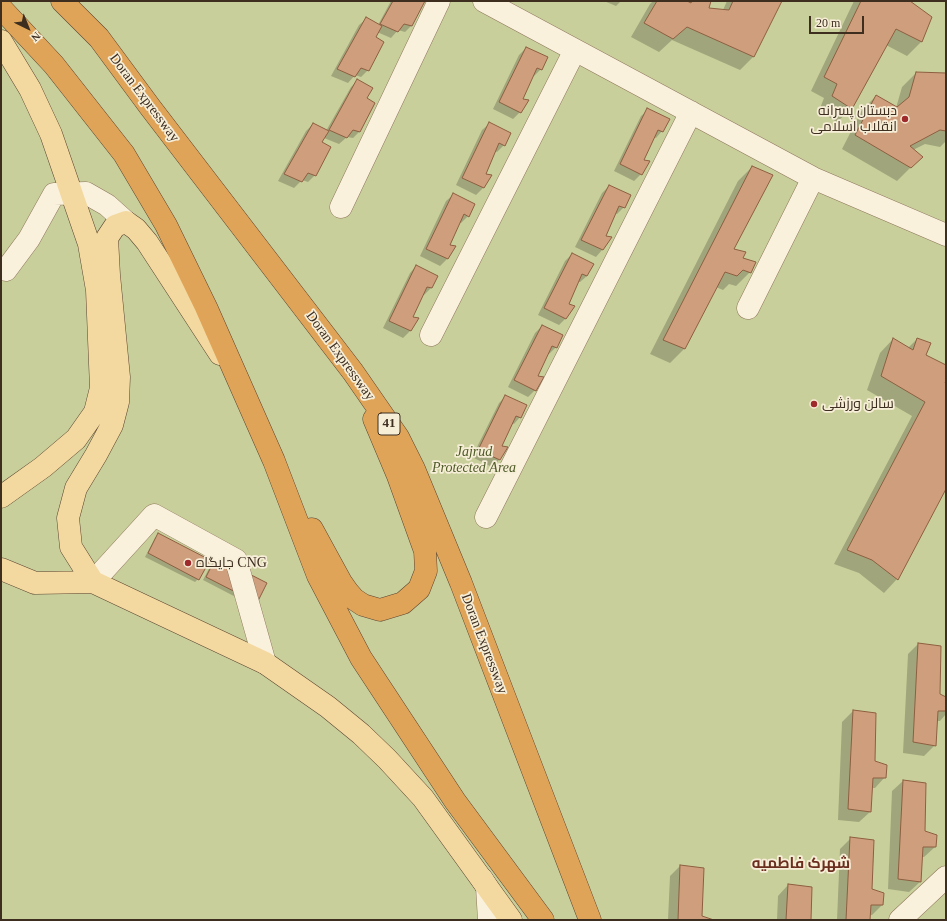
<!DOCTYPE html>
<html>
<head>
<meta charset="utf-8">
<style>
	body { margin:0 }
	#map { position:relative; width:947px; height:921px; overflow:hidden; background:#f0e4c8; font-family:"Times New Roman",serif }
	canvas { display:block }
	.frame { position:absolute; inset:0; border:2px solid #3d2e20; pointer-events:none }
	.north { position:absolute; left:8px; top:8px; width:40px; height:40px; -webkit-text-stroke:3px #f7eed8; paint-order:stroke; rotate:137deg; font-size:11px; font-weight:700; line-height:16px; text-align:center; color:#3d2e20 }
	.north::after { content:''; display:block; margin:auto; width:14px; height:18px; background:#3d2e20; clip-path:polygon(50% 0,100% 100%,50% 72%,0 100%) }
	.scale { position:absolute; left:809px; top:16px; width:55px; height:18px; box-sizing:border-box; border:2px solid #3d2e20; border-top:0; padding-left:5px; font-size:12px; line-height:14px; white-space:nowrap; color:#3d2e20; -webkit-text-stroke:3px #f7eed8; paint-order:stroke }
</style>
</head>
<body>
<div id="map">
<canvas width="947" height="921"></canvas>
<div class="frame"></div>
<div class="north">N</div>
<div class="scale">20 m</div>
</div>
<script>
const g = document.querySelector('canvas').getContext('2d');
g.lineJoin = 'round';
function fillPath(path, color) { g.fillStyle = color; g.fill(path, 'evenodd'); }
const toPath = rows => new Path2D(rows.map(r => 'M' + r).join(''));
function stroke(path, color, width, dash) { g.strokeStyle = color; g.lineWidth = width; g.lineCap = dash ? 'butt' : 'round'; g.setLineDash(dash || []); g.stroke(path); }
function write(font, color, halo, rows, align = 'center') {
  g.font = font + ' "Times New Roman",Cairo,serif'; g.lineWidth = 3.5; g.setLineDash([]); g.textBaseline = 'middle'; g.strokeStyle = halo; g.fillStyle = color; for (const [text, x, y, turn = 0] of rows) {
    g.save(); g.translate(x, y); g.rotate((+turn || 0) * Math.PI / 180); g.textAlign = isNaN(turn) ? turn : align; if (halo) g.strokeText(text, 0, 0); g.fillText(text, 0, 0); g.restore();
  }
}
const green = toPath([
	[1,1,946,1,946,920,1,920]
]);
const shadow = toPath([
	[391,1,424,1,412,25,405,32,398,30,391,38,377,32,374,37,368,70,361,77,355,75,348,83,331,76,359,25,366,19,378,25],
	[604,1,621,1,616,6],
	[653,1,685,1,687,2,689,1,710,1,708,8,723,10,727,1,781,1,754,56,740,70,672,40,659,52,631,37,650,4],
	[854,1,908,1,930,17,921,42,907,56,886,45,851,109,837,122,819,111,824,98,811,91],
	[526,48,541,69,534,76,532,75,522,99,520,112,513,119,493,109,519,55],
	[916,73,946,74,946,141,940,147,925,144,913,150,921,157,897,181,842,149,862,110,876,96,896,108,902,87],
	[358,80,365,99,360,131,353,138,347,137,339,144,324,138,321,143,315,175,308,182,302,180,294,188,278,181,306,131,313,124,326,131,351,87],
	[648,110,662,131,656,138,653,137,643,161,641,174,634,181,614,171,641,116],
	[489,124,504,145,497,152,495,151,485,175,490,176,483,188,476,195,456,185,482,130],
	[752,167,733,249,742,258,750,272,736,286,729,284,723,290,716,287,684,349,670,363,650,354,738,181],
	[609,186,624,207,617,214,615,213,604,237,610,238,602,250,596,257,575,247,602,193],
	[453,195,468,216,461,223,459,222,449,246,455,247,447,259,440,266,420,256,446,201],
	[572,254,587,276,580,282,578,282,567,305,566,318,559,325,538,315,565,261],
	[416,266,431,288,424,295,422,294,412,318,418,319,410,331,403,338,383,328,410,273],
	[542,326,556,347,549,354,547,353,537,377,535,390,528,397,508,387,535,333],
	[893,339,908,348,917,339,925,355,946,366,946,378,943,384,946,384,946,487,897,579,884,593,859,573,834,564,912,416,867,390,880,353],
	[506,396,520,417,514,424,511,423,501,447,507,448,499,460,492,467,472,457,499,403],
	[158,535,198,579,195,582,145,557,155,538],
	[216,558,253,606,203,580,213,561],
	[918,644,939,695,946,698,946,714,940,721,937,721,935,745,924,756,903,753,908,654],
	[853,711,875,714,874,762,885,777,875,788,871,788,870,812,859,822,838,820,842,722],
	[903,781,925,783,924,832,935,847,924,857,922,857,920,882,909,892,888,889,892,791],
	[851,838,871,889,882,905,872,915,869,915,869,920,837,920,840,849],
	[680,866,701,917,711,920,668,920,670,876],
	[788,885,810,920,777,920,778,896]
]);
const building = toPath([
	[393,1,425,1,412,26,404,24,398,32,380,24,393,1],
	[657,1,687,1,691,3,692,1,711,1,709,8,729,10,733,1,782,1,754,57,687,27,673,39,644,23,657,1],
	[861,1,910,1,932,17,922,42,896,29,852,109,832,96,837,84,824,77,861,1],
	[366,17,382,26,376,37,384,42,369,71,361,68,355,77,337,69,366,17],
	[526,47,548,57,542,70,537,68,523,99,529,100,521,113,499,102,526,47],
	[916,72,946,73,946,131,940,130,910,146,923,157,911,168,855,135,876,95,897,107,909,97,916,72],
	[357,79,373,88,367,98,375,103,360,132,353,130,347,138,329,130,357,79],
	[647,108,670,119,663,132,658,130,644,160,650,161,642,175,620,164,647,108],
	[489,122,511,133,505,146,499,143,486,174,492,175,484,188,462,178,489,122],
	[313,123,329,131,322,142,331,147,316,176,308,173,302,182,284,174,313,123],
	[752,166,773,175,734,249,746,252,743,258,756,262,751,273,743,270,737,276,725,272,685,349,663,340,752,166],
	[609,185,631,195,625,208,619,206,606,236,612,237,603,250,581,240,609,185],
	[453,193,475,204,469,217,464,214,450,245,456,246,448,259,426,249,453,193],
	[572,253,594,264,587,276,582,274,569,304,575,306,566,319,544,308,572,253],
	[416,265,438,276,432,288,427,287,413,317,419,318,411,331,389,321,416,265],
	[542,325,563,335,557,348,552,346,538,376,544,377,536,391,514,380,542,325],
	[893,338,913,350,917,338,931,343,926,355,946,365,946,381,945,383,946,383,946,489,898,580,872,560,847,550,925,402,881,376,893,338],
	[505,395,527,405,521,418,516,416,502,446,508,447,500,460,478,450,505,395],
	[158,533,210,560,199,580,148,553,158,533],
	[216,557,267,583,257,603,206,577,216,557],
	[918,643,941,646,940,694,946,697,946,711,938,711,936,746,913,742,918,643],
	[853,710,876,713,875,761,887,765,886,778,873,778,871,812,848,809,853,710],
	[903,780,926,783,925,831,937,835,936,847,923,847,921,882,898,879,903,780],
	[850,837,874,840,872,889,884,893,883,905,871,905,870,920,846,920,850,837],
	[680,865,704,868,702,916,714,920,678,920,680,865],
	[788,884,812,887,811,920,786,920,788,884]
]);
const minor = toPath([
	[484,1,813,178,946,235],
	[341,207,439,1],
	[6,270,29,239,54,194,86,193,107,205,126,222],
	[748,308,813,178],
	[431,335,575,50],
	[486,517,691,112],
	[93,582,154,515,236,560,265,663],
	[482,879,487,887,489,920],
	[900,920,946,877]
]);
const major = toPath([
	[1,41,30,89,51,134,89,244,97,290,101,388,95,412,76,439,43,467,1,497],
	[1,569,35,583,93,582,265,663,328,707,361,734,387,759,423,798,511,920],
	[93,582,71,547,68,518,76,488,96,455,112,425,118,402,119,377,109,275,107,238,115,226,126,222,136,229,147,242,220,354]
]);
const highway = toPath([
	[62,1,99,38,150,107,353,372,398,437,414,469,461,583,590,920],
	[1,8,54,65,124,154,166,225,206,307,274,461,318,576,361,658,455,801,543,920],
	[312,529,341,582,348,592,354,599,363,605,380,610,403,603,419,589,426,571,425,551,398,476,374,419]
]);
const markers = [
	[905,119,4,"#9e2a2b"],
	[814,404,4,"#9e2a2b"],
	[188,563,4,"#9e2a2b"]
];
const shields = [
	[389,424,22]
];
const shieldNames = [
	["41",389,424]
];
const streetNames = [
	["Doran Expressway",144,98,53],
	["Doran Expressway",340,356,54],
	["Doran Expressway",484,644,69]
];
const poiNames = [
	["دبستان پسرانه",897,111,"right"],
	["انقلاب اسلامی",897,127,"right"],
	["سالن ورزشی",822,404],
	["جایگاه CNG",196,563]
];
const parkNames = [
	["Jajrud",474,452],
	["Protected Area",474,468]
];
const neighbourhoodNames = [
	["شهرک فاطمیه",801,864]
];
fillPath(green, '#c9cf9b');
fillPath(shadow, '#0003');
fillPath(building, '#cf9f7d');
stroke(building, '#8d5f41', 1);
stroke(minor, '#8d765c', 23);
stroke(major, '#5b4430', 23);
stroke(highway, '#5b4430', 23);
stroke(minor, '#faf1dc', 22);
stroke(major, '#f3d9a0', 22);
stroke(highway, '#e0a458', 22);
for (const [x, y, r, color] of markers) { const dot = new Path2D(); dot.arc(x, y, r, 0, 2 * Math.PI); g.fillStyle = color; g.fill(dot); stroke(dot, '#f7eed8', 1.5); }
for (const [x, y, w] of shields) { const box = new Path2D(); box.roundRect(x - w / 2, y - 11, w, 22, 3); g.fillStyle = '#f7eed8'; g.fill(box); stroke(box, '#3d2e20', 1); }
write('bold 13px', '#3d2e20', null, shieldNames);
write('14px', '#3d2e20', '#f7eed8', streetNames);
write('14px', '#3d2e20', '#f7eed8', poiNames, 'left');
write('italic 14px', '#4d5a26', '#f7eed8', parkNames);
write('bold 15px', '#6b2e1e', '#f7eed8', neighbourhoodNames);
</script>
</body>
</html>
